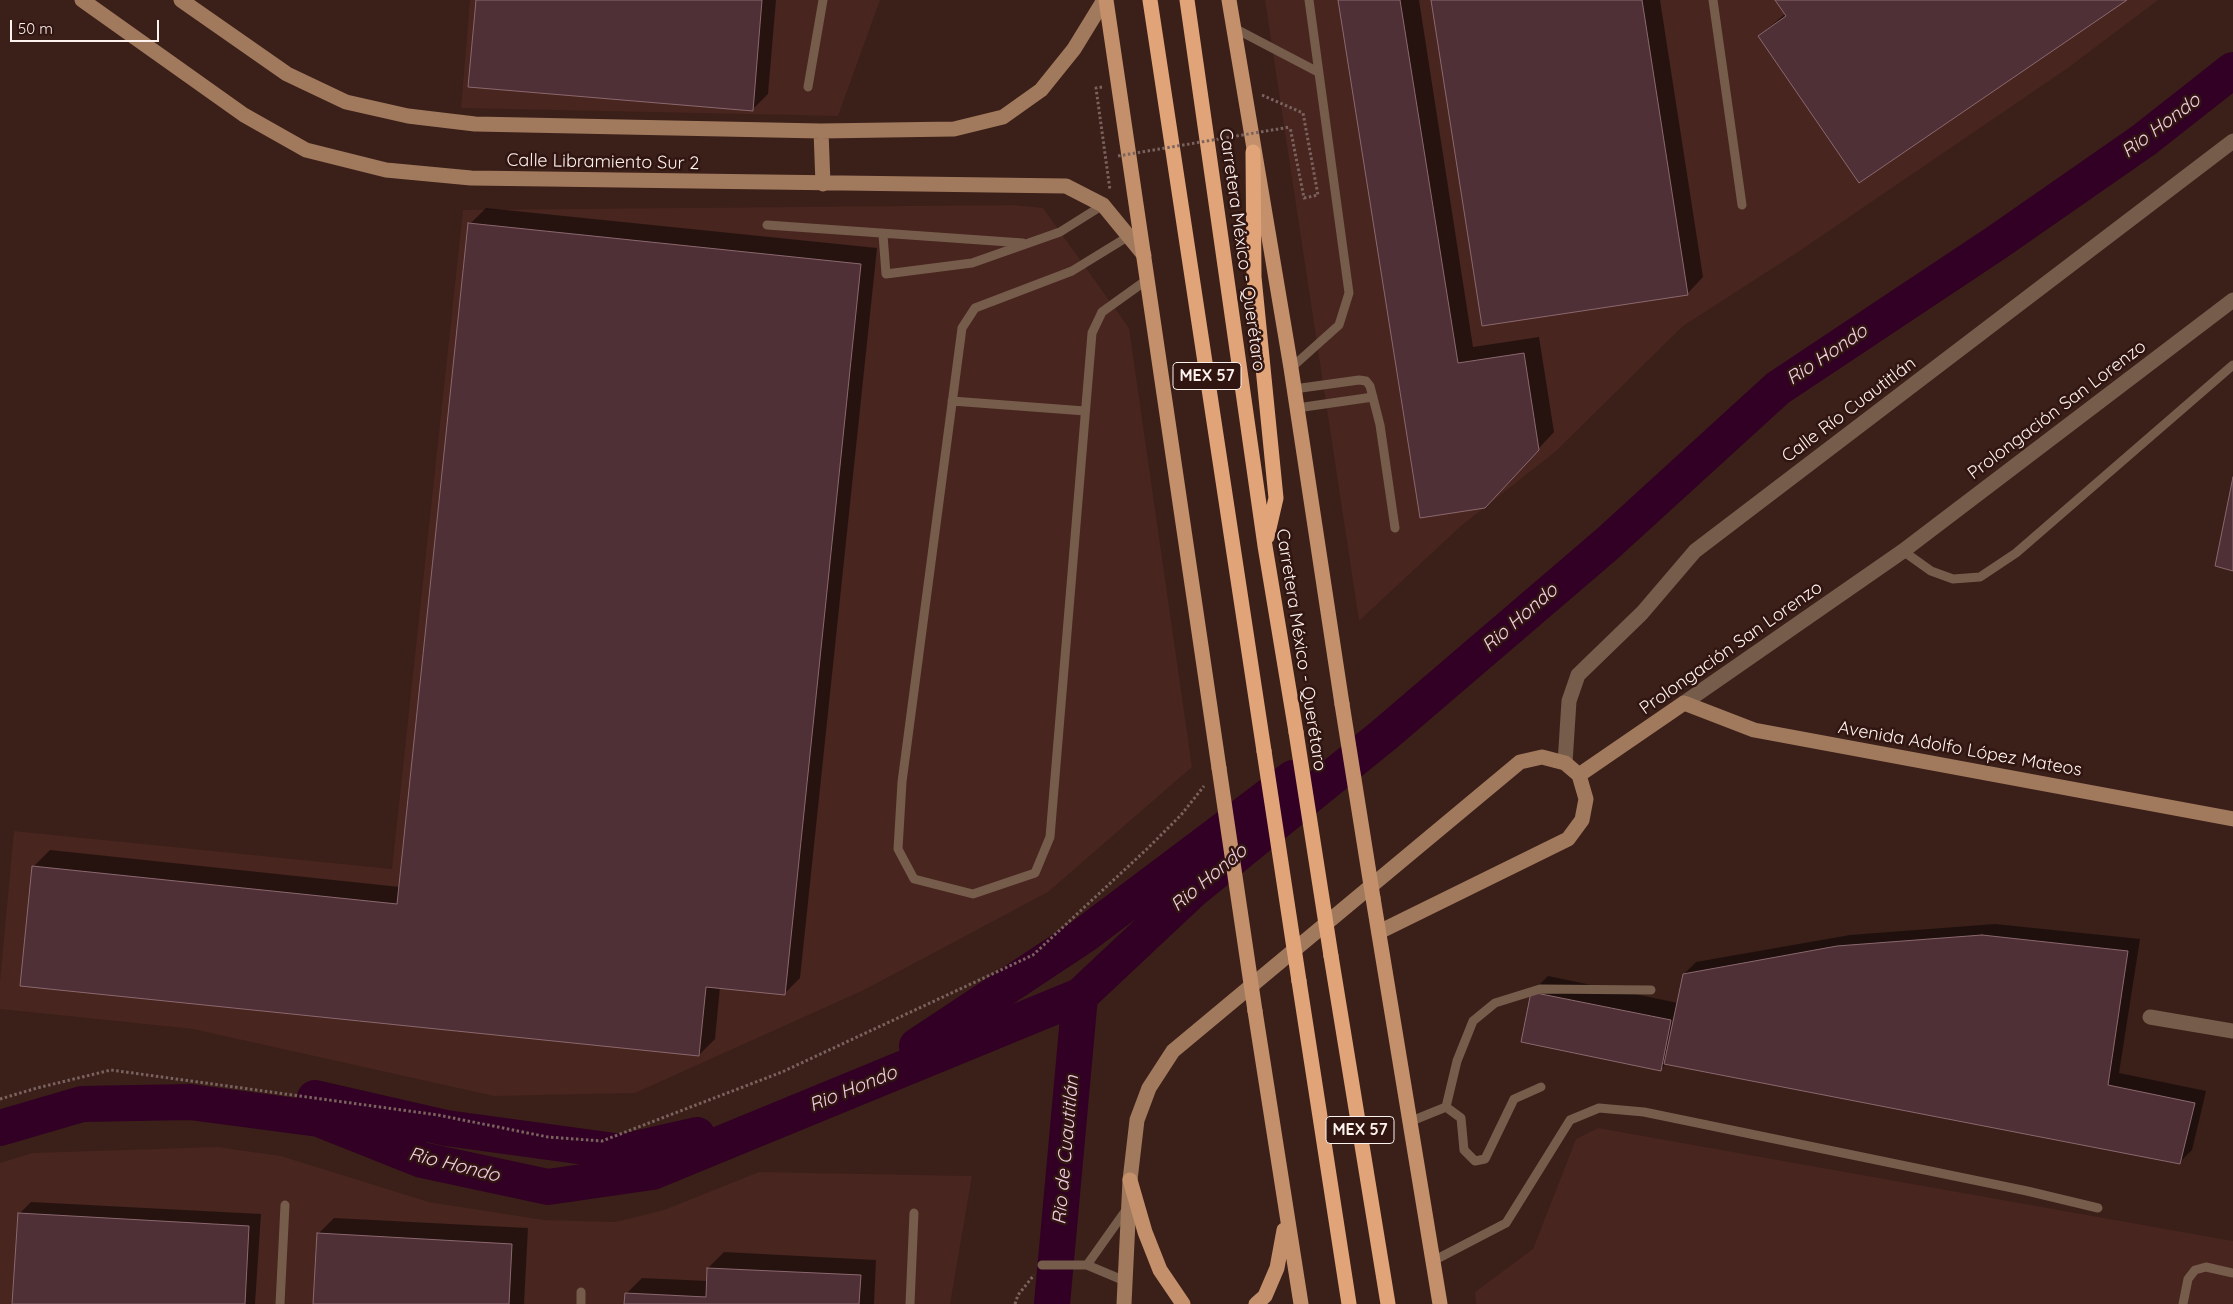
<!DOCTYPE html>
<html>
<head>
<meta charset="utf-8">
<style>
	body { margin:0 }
	#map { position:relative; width:2233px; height:1304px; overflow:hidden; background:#3b1f19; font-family:Quicksand,sans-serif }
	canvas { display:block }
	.scale { position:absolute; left:10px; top:20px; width:149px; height:22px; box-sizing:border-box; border:2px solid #fef2ef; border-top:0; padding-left:6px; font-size:15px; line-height:18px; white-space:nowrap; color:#fef2ef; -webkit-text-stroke:4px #301510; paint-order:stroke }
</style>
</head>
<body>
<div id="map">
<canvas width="2233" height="1304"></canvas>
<div class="scale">50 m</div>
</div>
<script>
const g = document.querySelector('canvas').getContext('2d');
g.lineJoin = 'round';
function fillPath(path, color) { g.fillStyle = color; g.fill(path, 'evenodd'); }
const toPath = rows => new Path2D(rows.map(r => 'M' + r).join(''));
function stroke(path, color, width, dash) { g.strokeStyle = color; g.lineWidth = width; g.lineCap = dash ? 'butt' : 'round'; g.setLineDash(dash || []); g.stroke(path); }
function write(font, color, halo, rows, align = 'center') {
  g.font = font + ' Quicksand,sans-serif'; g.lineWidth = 5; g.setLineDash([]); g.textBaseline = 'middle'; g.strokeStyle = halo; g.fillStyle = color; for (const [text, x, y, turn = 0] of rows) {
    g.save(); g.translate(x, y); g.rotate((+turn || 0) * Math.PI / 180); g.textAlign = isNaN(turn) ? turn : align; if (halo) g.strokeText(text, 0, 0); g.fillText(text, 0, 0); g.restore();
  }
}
const built = toPath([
	[470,0,880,0,838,116,461,108],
	[1265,0,2158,0,2068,68,1798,252,1683,326,1555,452,1461,526,1359,621],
	[1013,205,1043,208,1129,328,1192,767,1048,892,864,990,635,1093,494,1096,193,1029,0,1009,0,981,14,831,392,869,463,210],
	[1598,1128,2233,1241,2233,1304,1476,1304,1475,1292,1533,1249,1576,1139],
	[217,1147,281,1156,429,1202,544,1220,615,1222,664,1210,759,1172,972,1176,950,1304,0,1304,0,1163,32,1153]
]);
const shadow = toPath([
	[477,0,776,0,768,94,752,110],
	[1340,0,1419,0,1473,347,1539,337,1554,432,1484,507],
	[1432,0,1660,0,1703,277,1687,294],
	[1777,0,2124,0,1759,36,1786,13],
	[486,208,877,248,800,978,784,994,720,987,715,1039,699,1055,34,866,50,850,400,887,470,224],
	[1995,924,2140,939,2119,1073,2206,1091,2192,1150,2180,1162,1667,1063,1661,1069,1532,992,1548,976,1678,1003,1684,974,1696,962,1850,935],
	[31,1202,261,1214,255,1304,14,1304,19,1214],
	[334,1218,528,1228,524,1304,314,1304,318,1234],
	[724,1252,876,1260,874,1304,626,1304,626,1294,642,1278,708,1281,708,1268]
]);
const river = toPath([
	[917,1046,1083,936,1293,778],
	[315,1098,446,1128,622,1152,697,1135],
	[0,1128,82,1104,190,1102,319,1119,422,1160,548,1187,652,1172,1080,996,1194,889,1384,735,1607,544,1778,388,1996,243,2144,140,2233,70],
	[1052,1304,1080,996]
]);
const building = toPath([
	[476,0,762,0,753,111,468,87,476,0],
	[1338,0,1400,0,1458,363,1524,353,1539,450,1485,508,1420,518,1338,0],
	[1431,0,1642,0,1688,295,1482,326,1431,0],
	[1775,0,2127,0,1859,183,1758,36,1786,16,1775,0],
	[468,223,861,264,785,995,706,987,699,1056,20,986,32,866,397,904,468,223],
	[2233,477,2233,571,2215,566,2233,477],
	[1982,935,2128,951,2108,1085,2195,1103,2180,1164,1664,1064,1683,974,1837,946,1982,935],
	[1531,992,1671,1020,1661,1071,1521,1042,1531,992],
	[18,1213,249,1226,245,1304,12,1304,18,1213],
	[317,1233,512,1244,509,1304,313,1304,317,1233],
	[707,1268,861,1275,859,1304,624,1304,625,1293,706,1297,707,1268]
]);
const path = toPath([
	[1102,87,1096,88,1110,190],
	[1262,95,1303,113,1318,195,1304,198,1290,127],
	[0,1099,37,1088,111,1070,438,1115,548,1137,602,1141,782,1072,1033,955,1148,848,1181,815,1204,786],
	[1015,1304,1018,1295,1034,1275]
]);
const lane = toPath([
	[1713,0,1742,205],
	[1234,28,1318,72],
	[808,87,823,0],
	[767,225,1023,243],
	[883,235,886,274,972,263,1060,232,1103,205],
	[1129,236,1072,271,975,308,962,328,902,782,898,849,914,879,973,894,1035,873,1050,837,1092,333,1102,312,1148,279],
	[1291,368,1339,325,1349,293,1309,0],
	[1294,389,1359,380,1366,381,1370,386,1380,425,1395,528],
	[952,401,1085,411],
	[1297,408,1373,397],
	[1903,551,1931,571,1953,579,1980,577,2016,553,2233,365],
	[1446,1107,1457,1061,1473,1021,1495,1003,1540,989,1651,990],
	[1409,1122,1446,1107,1461,1118,1464,1150,1475,1161,1485,1159,1514,1099,1541,1087],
	[1433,1261,1506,1223,1570,1120,1599,1108,1644,1112,2027,1191,2098,1208],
	[1042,1265,1087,1265,1126,1210],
	[1087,1265,1125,1281],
	[581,1292,581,1304],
	[280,1304,285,1205],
	[910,1304,914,1213],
	[2183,1304,2188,1279,2195,1270,2206,1267,2233,1273]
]);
const street = toPath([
	[1684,703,1903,551,2233,300],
	[1565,763,1569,701,1578,675,1642,613,1695,551,2233,141],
	[2150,1017,2233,1031]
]);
const secondary = toPath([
	[82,0,244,115,306,150,386,170,471,178,1066,186,1103,205,1144,255],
	[181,0,287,74,346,102,408,116,475,124,821,131,954,129,1003,117,1041,90,1074,49,1104,0],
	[821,131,823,184],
	[1579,775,1684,703,1754,730,2233,819],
	[1124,1304,1130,1180,1137,1120,1149,1088,1173,1051,1520,762,1542,757,1565,763,1579,775,1586,799,1582,820,1568,839,1379,932]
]);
const primary = toPath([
	[1106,0,1219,768],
	[1229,0,1291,368,1342,704],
	[1373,898,1440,1304],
	[1255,1011,1301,1304],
	[1130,1180,1145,1232,1160,1270,1183,1304],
	[1256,1304,1265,1296,1277,1268,1284,1230]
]);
const highway = toPath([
	[1150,0,1264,751],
	[1187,0,1265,546,1296,732],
	[1253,152,1254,277,1276,498,1267,537],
	[1331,956,1388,1304],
	[1299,981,1349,1304]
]);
const pathBridge = toPath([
	[1118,156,1290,127]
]);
const primaryBridge = toPath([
	[1342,704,1373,898],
	[1219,768,1255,1011]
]);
const highwayBridge = toPath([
	[1296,732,1331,956],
	[1264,751,1299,981]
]);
const shields = [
	[1207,376,68],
	[1360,1130,68]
];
const shieldNames = [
	["MEX 57",1207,376],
	["MEX 57",1360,1130]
];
const streetNames = [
	["Calle Libramiento Sur 2",603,162,1],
	["Carretera México - Querétaro",1242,250,82],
	["Calle Río Cuautitlán",1849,410,-37],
	["Prolongación San Lorenzo",2057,410,-37],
	["Prolongación San Lorenzo",1731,648,-35],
	["Carretera México - Querétaro",1301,650,81],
	["Avenida Adolfo López Mateos",1960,749,10]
];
const waterNames = [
	["Rio Hondo",2161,126,-37],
	["Rio Hondo",1827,355,-34],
	["Rio Hondo",1520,618,-41],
	["Rio Hondo",1209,878,-40],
	["Rio Hondo",853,1089,-22],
	["Rio de Cuautitlán",1066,1150,-85],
	["Rio Hondo",454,1165,14]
];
fillPath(built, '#48251e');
fillPath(shadow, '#0007');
stroke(river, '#310024', 36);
fillPath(building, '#4f3036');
stroke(building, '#8b686e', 1);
stroke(path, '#7a635e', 3, [2.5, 2.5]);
stroke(lane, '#755c4b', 9);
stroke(street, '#755c4b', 15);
stroke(secondary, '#a1795d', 15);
stroke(primary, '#c3906b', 15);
stroke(highway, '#e1a478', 15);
stroke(pathBridge, '#7a635e', 3, [2.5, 2.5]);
stroke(primaryBridge, '#c3906b', 15);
stroke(highwayBridge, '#e1a478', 15);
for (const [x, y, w] of shields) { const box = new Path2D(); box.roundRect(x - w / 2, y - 13.5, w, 27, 4); g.fillStyle = '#301510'; g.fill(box); stroke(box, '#fef2ef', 1); }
write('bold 16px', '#fef2ef', null, shieldNames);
write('18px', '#fef2ef', '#301510', streetNames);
write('italic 19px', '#f4cfe5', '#301510', waterNames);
</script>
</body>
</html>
